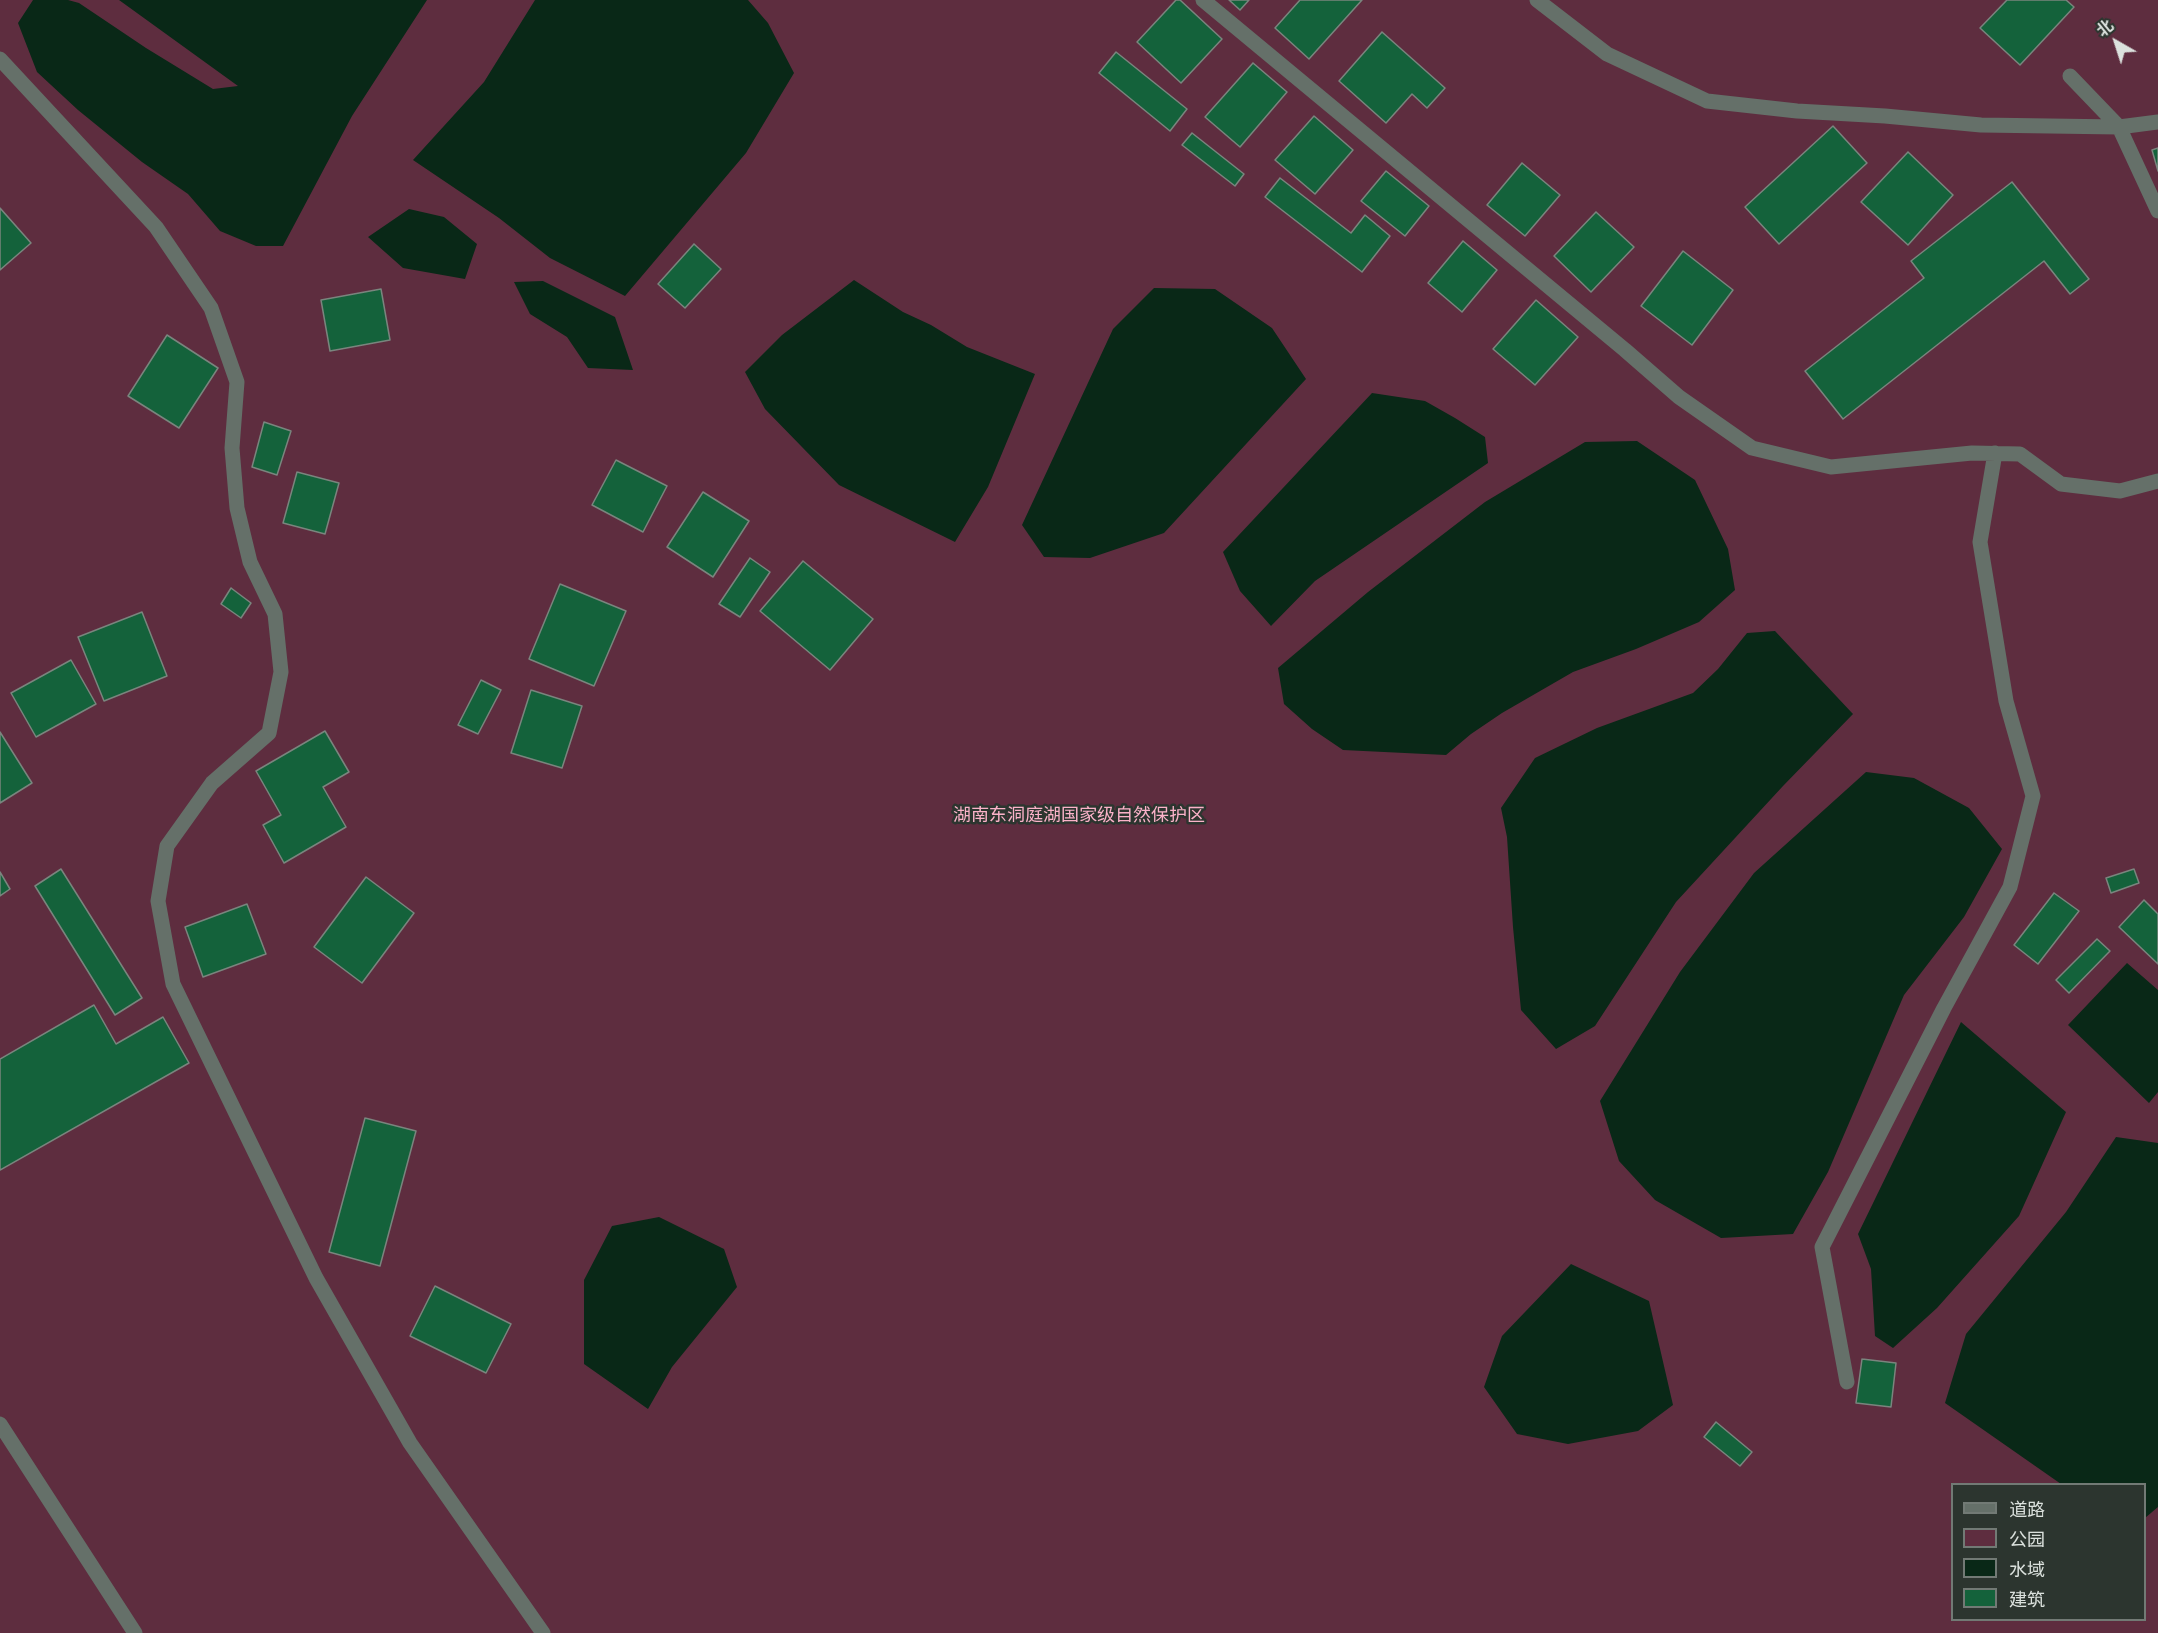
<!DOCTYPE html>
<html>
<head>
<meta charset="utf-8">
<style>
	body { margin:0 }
	#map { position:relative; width:2158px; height:1633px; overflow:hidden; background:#2c352f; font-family:"PT Sans Narrow","Noto Sans SC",sans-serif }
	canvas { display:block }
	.legend { position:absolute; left:1951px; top:1483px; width:195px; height:138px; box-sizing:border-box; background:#2c352f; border:2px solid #727a75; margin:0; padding:8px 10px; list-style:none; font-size:18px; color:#dbe1dd }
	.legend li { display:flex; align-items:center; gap:12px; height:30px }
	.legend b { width:30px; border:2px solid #727a75 }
	.north { position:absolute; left:2086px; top:12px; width:60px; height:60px; -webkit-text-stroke:4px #2c352f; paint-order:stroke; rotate:321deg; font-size:16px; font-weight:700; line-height:24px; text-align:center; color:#dbe1dd }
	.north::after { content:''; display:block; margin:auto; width:21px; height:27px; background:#dbe1dd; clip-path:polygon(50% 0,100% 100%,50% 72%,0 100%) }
</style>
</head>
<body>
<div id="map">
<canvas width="2158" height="1633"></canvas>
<ul class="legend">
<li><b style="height:8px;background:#657069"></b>道路</li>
<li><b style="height:16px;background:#5e2d3f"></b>公园</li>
<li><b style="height:16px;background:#092817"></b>水域</li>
<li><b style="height:16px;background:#14623b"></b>建筑</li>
</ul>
<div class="north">北</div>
</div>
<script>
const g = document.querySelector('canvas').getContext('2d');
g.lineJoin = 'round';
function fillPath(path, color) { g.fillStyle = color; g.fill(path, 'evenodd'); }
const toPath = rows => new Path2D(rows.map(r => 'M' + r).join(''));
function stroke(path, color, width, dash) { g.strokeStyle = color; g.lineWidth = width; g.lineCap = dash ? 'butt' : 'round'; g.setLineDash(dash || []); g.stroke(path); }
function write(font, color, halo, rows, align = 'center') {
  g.font = font + ' "PT Sans Narrow","Noto Sans SC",sans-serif'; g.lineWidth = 5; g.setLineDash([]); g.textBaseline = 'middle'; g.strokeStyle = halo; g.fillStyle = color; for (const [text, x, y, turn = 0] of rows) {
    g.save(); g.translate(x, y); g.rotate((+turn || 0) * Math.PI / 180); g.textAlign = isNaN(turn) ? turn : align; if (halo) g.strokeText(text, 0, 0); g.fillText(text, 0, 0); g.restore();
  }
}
const green = toPath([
	[0,0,2158,0,2158,1633,0,1633],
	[1952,1484,2144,1484,2144,1620,1952,1620]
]);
const water = toPath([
	[33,0,68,0,79,3,146,48,213,89,238,86,119,0,427,0,352,116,283,246,256,246,220,231,188,194,142,162,78,110,37,72,18,23],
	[535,0,748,0,768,23,794,73,746,153,625,296,550,258,499,218,413,160,484,82],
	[409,209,444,217,477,244,465,279,403,268,368,237],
	[854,280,903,312,931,325,967,347,1035,374,988,487,955,542,839,485,765,409,745,372,782,335],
	[543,281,615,317,633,370,588,368,567,337,530,314,514,282],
	[1154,288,1215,289,1272,328,1306,379,1164,533,1090,558,1044,557,1022,525,1113,329],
	[1372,393,1425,401,1455,418,1485,437,1488,463,1315,581,1271,626,1240,591,1223,552],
	[1637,441,1695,480,1728,549,1735,590,1699,622,1636,649,1573,672,1502,713,1471,734,1446,755,1343,750,1312,729,1284,704,1278,668,1368,592,1485,502,1585,442],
	[1775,631,1853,714,1783,786,1676,902,1595,1026,1556,1049,1521,1010,1513,927,1507,837,1501,808,1535,758,1597,728,1693,693,1718,669,1747,633],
	[1866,772,1914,778,1969,808,2002,849,1964,917,1904,995,1828,1172,1793,1234,1721,1238,1655,1200,1619,1161,1600,1101,1680,972,1754,873],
	[2127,963,2158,990,2158,1092,2149,1103,2068,1025],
	[1961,1022,2066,1112,2019,1216,1937,1308,1893,1348,1875,1336,1871,1269,1858,1234],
	[2116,1137,2158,1143,2158,1507,2145,1518,2144,1484,2061,1484,1945,1403,1966,1334,2066,1212],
	[659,1217,724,1249,737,1287,672,1367,648,1409,584,1364,584,1280,612,1226],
	[1571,1264,1649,1301,1673,1405,1638,1431,1568,1444,1517,1434,1484,1387,1502,1336]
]);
const building = toPath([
	[1176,0,1180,0,1222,39,1181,83,1137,42,1176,0],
	[1229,0,1249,0,1240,10,1229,0],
	[1300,0,1362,0,1309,59,1275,28,1300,0],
	[2007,0,2066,0,2074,7,2020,65,1980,28,2007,0],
	[1382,32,1445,88,1427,108,1412,94,1386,123,1339,81,1382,32],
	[1116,52,1187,109,1170,131,1099,73,1116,52],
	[1253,63,1287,92,1240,147,1205,117,1253,63],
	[1314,116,1353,150,1315,194,1275,160,1314,116],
	[1833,126,1867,163,1779,244,1745,207,1833,126],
	[1192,133,1244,174,1235,186,1182,145,1192,133],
	[2158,148,2158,171,2152,150,2158,148],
	[1908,152,1953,195,1908,245,1861,202,1908,152],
	[1522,163,1560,195,1525,236,1487,205,1522,163],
	[1386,171,1429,206,1405,236,1361,201,1386,171],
	[1280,178,1351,233,1365,215,1390,236,1362,272,1265,197,1280,178],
	[2012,182,2089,279,2070,294,2044,261,1843,419,1805,371,1924,278,1911,261,2012,182],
	[0,208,31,243,0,270,0,208],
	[1596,212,1634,247,1591,292,1554,256,1596,212],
	[1463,241,1497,270,1462,312,1428,283,1463,241],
	[694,244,721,269,685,308,658,284,694,244],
	[1683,251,1733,290,1692,345,1641,306,1683,251],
	[381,289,390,340,330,351,321,300,381,289],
	[1536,300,1578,337,1535,385,1493,349,1536,300],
	[167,335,218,368,179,428,128,396,167,335],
	[264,422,291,431,277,475,252,467,264,422],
	[616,460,667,486,643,532,592,505,616,460],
	[297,472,339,483,325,534,283,523,297,472],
	[703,492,749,521,713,577,667,547,703,492],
	[750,558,770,572,740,617,719,604,750,558],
	[803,561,873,619,830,670,760,611,803,561],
	[560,584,626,611,594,686,529,659,560,584],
	[231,588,251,603,241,618,221,604,231,588],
	[142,612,167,676,104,701,78,637,142,612],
	[71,660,96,704,36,737,11,693,71,660],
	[481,680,501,690,478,734,458,725,481,680],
	[531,690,582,706,562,768,511,753,531,690],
	[325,731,349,772,323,787,346,827,284,863,263,825,281,815,256,771,325,731],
	[0,732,32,783,0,803,0,732],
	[61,869,142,998,115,1015,35,886,61,869],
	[2134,869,2139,883,2111,893,2106,878,2134,869],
	[0,872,10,889,0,896,0,872],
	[366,877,414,913,362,983,314,947,366,877],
	[2054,893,2079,911,2038,964,2014,945,2054,893],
	[2144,900,2158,914,2158,964,2119,927,2144,900],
	[247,904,266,954,203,977,185,927,247,904],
	[2097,939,2110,951,2069,993,2056,980,2097,939],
	[94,1005,116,1044,163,1017,189,1063,0,1170,0,1059,94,1005],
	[365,1118,416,1131,380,1266,329,1252,365,1118],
	[435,1286,511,1324,486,1373,410,1336,435,1286],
	[1862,1359,1896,1363,1891,1407,1856,1403,1862,1359],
	[1716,1422,1752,1452,1740,1466,1704,1437,1716,1422]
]);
const minor = toPath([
	[1203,0,1625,350,1679,397,1752,448,1831,467,1972,453,2020,454,2061,484,2120,491,2158,481],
	[1537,0,1607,54,1707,101,1797,111,1885,116,1981,125,2119,127,2158,122],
	[0,59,156,227,211,308,237,382,232,448,237,508,250,562,275,614,281,672,269,733,212,783,167,846,158,901,173,984,316,1278,410,1443,543,1633],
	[2070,76,2119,127,2158,211],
	[1847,1382,1822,1247,1944,1008,2010,887,2033,796,2006,701,1980,542,1995,453],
	[0,1424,135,1633]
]);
const parkNames = [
	["湖南东洞庭湖国家级自然保护区",1079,816]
];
fillPath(green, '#5e2d3f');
fillPath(water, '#092817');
fillPath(building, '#14623b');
stroke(building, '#7a857e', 1.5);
stroke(minor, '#657069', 15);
write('18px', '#fbb2c9', '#2c352f', parkNames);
</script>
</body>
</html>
